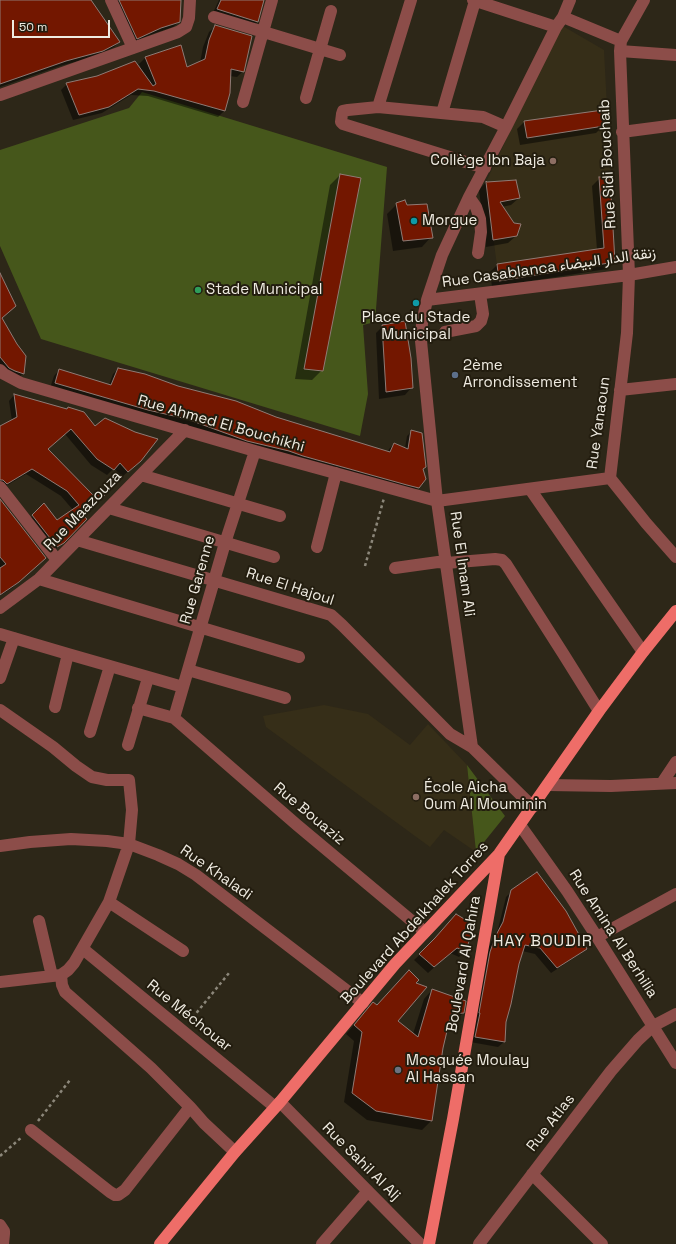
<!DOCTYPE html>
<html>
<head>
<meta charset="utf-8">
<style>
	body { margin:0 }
	#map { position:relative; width:676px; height:1244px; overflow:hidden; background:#2d2718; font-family:"Space Grotesk",sans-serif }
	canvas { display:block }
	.scale { position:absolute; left:12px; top:20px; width:98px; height:18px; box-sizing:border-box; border:2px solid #efebe1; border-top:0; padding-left:5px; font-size:12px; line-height:14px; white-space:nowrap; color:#efebe1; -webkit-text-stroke:3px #231d0f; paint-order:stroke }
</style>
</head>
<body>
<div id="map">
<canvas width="676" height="1244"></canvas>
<div class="scale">50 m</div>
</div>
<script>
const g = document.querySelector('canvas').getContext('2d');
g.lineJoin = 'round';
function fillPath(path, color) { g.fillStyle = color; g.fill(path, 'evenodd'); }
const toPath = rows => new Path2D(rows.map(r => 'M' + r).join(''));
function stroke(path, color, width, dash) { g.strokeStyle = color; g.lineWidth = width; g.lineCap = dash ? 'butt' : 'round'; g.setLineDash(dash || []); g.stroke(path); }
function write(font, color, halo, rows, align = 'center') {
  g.font = font + ' "Space Grotesk",Vazirmatn,sans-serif'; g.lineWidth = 4; g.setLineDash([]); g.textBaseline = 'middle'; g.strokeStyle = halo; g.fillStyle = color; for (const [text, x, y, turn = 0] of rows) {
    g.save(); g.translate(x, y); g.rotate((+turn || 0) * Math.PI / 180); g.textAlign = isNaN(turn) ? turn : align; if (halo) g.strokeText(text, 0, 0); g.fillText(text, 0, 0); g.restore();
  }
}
const built = toPath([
	[561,25,604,50,615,262,499,281,486,182],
	[324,705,368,714,410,745,428,724,467,765,476,852,444,830,430,847,266,727,263,716]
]);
const green = toPath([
	[142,92,387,167,375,322,363,325,368,394,360,436,41,339,0,246,0,150,129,108],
	[467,765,505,816,476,852]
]);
const shadow = toPath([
	[0,0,65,0,119,42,114,47,96,56,60,66,0,87],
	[110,0,180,0,179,22,173,27,155,33,131,43],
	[219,0,263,0,257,22,251,28,212,15],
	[216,26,243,71,237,77,229,76,224,111,218,117,148,96,131,95,102,113,73,120,61,90,67,84,142,71,139,64,145,58,180,46,186,68,200,63,203,47,209,32],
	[524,122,603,126,596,133,520,145,517,129],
	[340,175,322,370,312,380,295,379,330,185],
	[600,178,614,262,607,269,492,287,490,272,497,265,597,250,592,186],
	[486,182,519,198,511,205,502,207,516,236,508,243,486,247,479,190],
	[397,204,406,206,431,237,422,247,393,251,387,214],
	[0,286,1,319,23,373,18,379,0,369],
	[383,326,412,387,405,395,379,399,376,333],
	[118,369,178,387,388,453,389,449,394,444,405,448,407,436,412,431,418,487,413,492,50,388,54,376,59,370,109,385,113,374],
	[14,395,95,427,134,466,122,477,114,468,107,475,91,465,65,434,47,449,93,496,104,495,81,516,86,519,57,548,51,552,27,522,43,504,57,521,73,510,61,496,26,474,1,489,0,488,0,427,12,421,9,401],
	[0,501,39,563,12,588,0,596],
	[512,891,586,949,580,954,551,973,535,954,522,951,505,1021,504,1042,498,1047,470,1042,484,958,491,942,498,929,506,897],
	[450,921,465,951,459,957,450,953,428,973,414,960,430,945],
	[414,983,397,1021,413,1034,424,999,432,990,463,1013,454,1022,448,1022,442,1048,431,1121,422,1130,367,1120,344,1102,354,1041,346,1034,373,1003,377,1006]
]);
const building = toPath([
	[0,0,91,0,120,42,103,51,66,61,0,84,0,0],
	[119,0,181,0,180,22,161,28,137,39,119,0],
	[221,0,264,0,258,22,217,9,221,0],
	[215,25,252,36,244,72,231,69,230,93,225,111,154,91,138,89,109,107,79,115,66,83,97,76,135,61,153,86,156,84,145,57,181,45,187,67,205,59,209,40,215,25],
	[603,110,604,126,527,138,524,121,603,110],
	[340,174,361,178,323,371,304,369,340,174],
	[599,177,610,177,615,262,499,281,497,264,604,248,599,177],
	[516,180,520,198,500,202,514,223,521,224,517,236,493,240,486,182,486,181,487,182,516,180],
	[405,200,407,205,427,204,433,238,403,241,396,203,405,200],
	[0,273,16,306,2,318,17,344,26,356,24,374,15,371,9,368,0,357,0,273],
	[405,321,411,358,413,388,386,392,382,325,405,321],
	[118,368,145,374,178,386,236,401,276,417,390,452,394,443,408,449,411,430,422,433,426,467,423,469,426,479,419,488,407,485,303,456,289,451,247,441,187,419,148,410,55,383,59,369,111,385,118,368],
	[14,394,67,409,68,407,84,412,95,426,105,418,135,432,158,439,141,461,128,472,120,463,114,470,97,459,71,429,48,449,93,495,101,489,105,495,82,515,87,519,64,543,57,547,32,515,44,503,57,520,79,505,67,491,32,469,7,484,3,480,0,480,0,426,17,417,14,394],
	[0,499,46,558,19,582,0,595,0,568,6,564,0,557,0,499],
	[537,872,566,911,587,949,557,968,540,948,525,945,519,964,511,1004,506,1022,505,1042,475,1037,480,1013,479,1013,490,952,496,935,503,922,511,890,537,872],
	[456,914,474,925,466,951,457,948,434,967,419,954,435,938,456,914],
	[409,970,419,980,416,983,427,987,398,1021,418,1037,432,989,466,1001,464,1013,451,1014,443,1048,432,1121,376,1111,352,1093,362,1032,354,1025,373,1002,377,1005,409,970]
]);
const path = toPath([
	[365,566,384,498],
	[189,1022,229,973],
	[38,1121,70,1080],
	[0,1156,22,1137]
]);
const minor = toPath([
	[111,0,133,48],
	[473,0,556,27],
	[214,17,340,55],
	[563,17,621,41],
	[620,51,676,55],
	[0,95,178,32,186,27,189,18,190,0],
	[306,98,331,11],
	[243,102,272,0],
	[378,107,411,0],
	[442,113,475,1],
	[622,132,676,125],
	[485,168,343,124,341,122,342,114,343,111,348,110,378,107,483,117,506,127],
	[469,197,476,207,480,219,481,232,478,253],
	[427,300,629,275,676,267],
	[445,332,476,326,481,321,483,314,480,294],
	[0,370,4,374,21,383,255,451,437,501,610,478],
	[620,390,676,384],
	[141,475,280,516],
	[610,478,627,333,629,275,620,51,621,41,644,0],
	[610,478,646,523,676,557],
	[0,487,57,560],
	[530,489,643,652],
	[109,508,274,557],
	[77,540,331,615,342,625,450,734,472,747,533,807],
	[317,547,336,473],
	[395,568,438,562,446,563,495,559,502,560,506,564,564,655,599,711],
	[39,579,299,657],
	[0,608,39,579,185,430],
	[0,634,68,654,183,687],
	[188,670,285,698],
	[0,678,14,638],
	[55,707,68,654],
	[138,708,174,718,297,825,425,932],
	[0,710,53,747,76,766,92,777,107,780,129,780,132,810,129,844,109,902,74,963,68,970,61,975,0,982],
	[174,718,225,543,255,451],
	[90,732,110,666],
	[128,745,148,678],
	[472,747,437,501,421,341,422,323,427,300,442,255,469,197,506,127,556,27,563,17,570,0],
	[662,783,676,762],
	[548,785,611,786,676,783],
	[520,825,567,891,597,937,676,1063],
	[0,846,30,842,71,839,107,841,129,844,158,855,178,864,196,875,363,1003],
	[109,902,183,951],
	[39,921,52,976],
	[597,937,676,894],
	[83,949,275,1107],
	[61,975,62,985,65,992,151,1068,190,1107,204,1123,235,1152],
	[280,1102,420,1244],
	[31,1130,110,1192,115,1195,118,1195,125,1190,190,1107],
	[532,1174,602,1244],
	[0,1225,4,1231,4,1234,3,1244],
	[322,1244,368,1191],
	[479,1244,611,1071,638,1040,653,1026,676,1014]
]);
const major = toPath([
	[160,1244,235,1152,280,1102,395,964,499,854,599,711,643,652,676,611],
	[429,1244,453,1119,499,854]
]);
const markers = [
	[553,161,4,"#8d6e63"],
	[414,221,4,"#0f9aa8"],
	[198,290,4,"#2e9e5b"],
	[416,303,4,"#0f9aa8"],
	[455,375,4,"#5c6f8a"],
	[416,797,4,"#8d6e63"],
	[398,1070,4,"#6b7280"]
];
const poiNames = [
	["Collège Ibn Baja",545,161,"right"],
	["Morgue",422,221],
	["Stade Municipal",206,290],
	["Place du Stade",416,318,"center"],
	["Municipal",416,335,"center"],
	["2ème",463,366],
	["Arrondissement",463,383],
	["École Aicha",424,788],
	["Oum Al Mouminin",424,805],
	["Mosquée Moulay",406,1061],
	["Al Hassan",406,1078]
];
const streetNames = [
	["Rue Sidi Bouchaib",608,164,-93],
	["Rue Casablanca زنقة الدار البيضاء",549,268,-8],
	["Rue Yanaoun",599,423,-82],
	["Rue Ahmed El Bouchikhi",221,424,16],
	["Rue Maazouza",83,511,-46],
	["Rue El Imam Ali",462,564,82],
	["Rue Garenne",198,580,-74],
	["Rue El Hajoul",290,587,18],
	["Rue Bouaziz",309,814,40],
	["Rue Khaladi",216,873,35],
	["Boulevard Abdelkhalek Torres",415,923,-48],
	["Rue Amina Al Berhilia",613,934,57],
	["Boulevard Al Qahira",464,964,-80],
	["Rue Méchouar",189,1016,39],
	["Rue Atlas",551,1123,-52],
	["Rue Sahil Al Alj",361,1162,45]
];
const neighbourhoodNames = [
	["HAY BOUDIR",543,942]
];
fillPath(built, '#362e18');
fillPath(green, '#46571b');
fillPath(shadow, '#0007');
fillPath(building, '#731700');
stroke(building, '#8f7b75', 1);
stroke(path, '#8c877a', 2.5, [3, 3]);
stroke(minor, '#8c4d49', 12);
stroke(major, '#ee6d68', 12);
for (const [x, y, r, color] of markers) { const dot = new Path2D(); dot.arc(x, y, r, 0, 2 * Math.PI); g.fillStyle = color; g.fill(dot); stroke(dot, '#231d0f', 1.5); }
write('15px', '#efebe1', '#231d0f', poiNames, 'left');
write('15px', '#efebe1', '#231d0f', streetNames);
g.letterSpacing = '1px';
write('16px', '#efebe1', '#231d0f', neighbourhoodNames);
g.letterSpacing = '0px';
</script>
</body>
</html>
